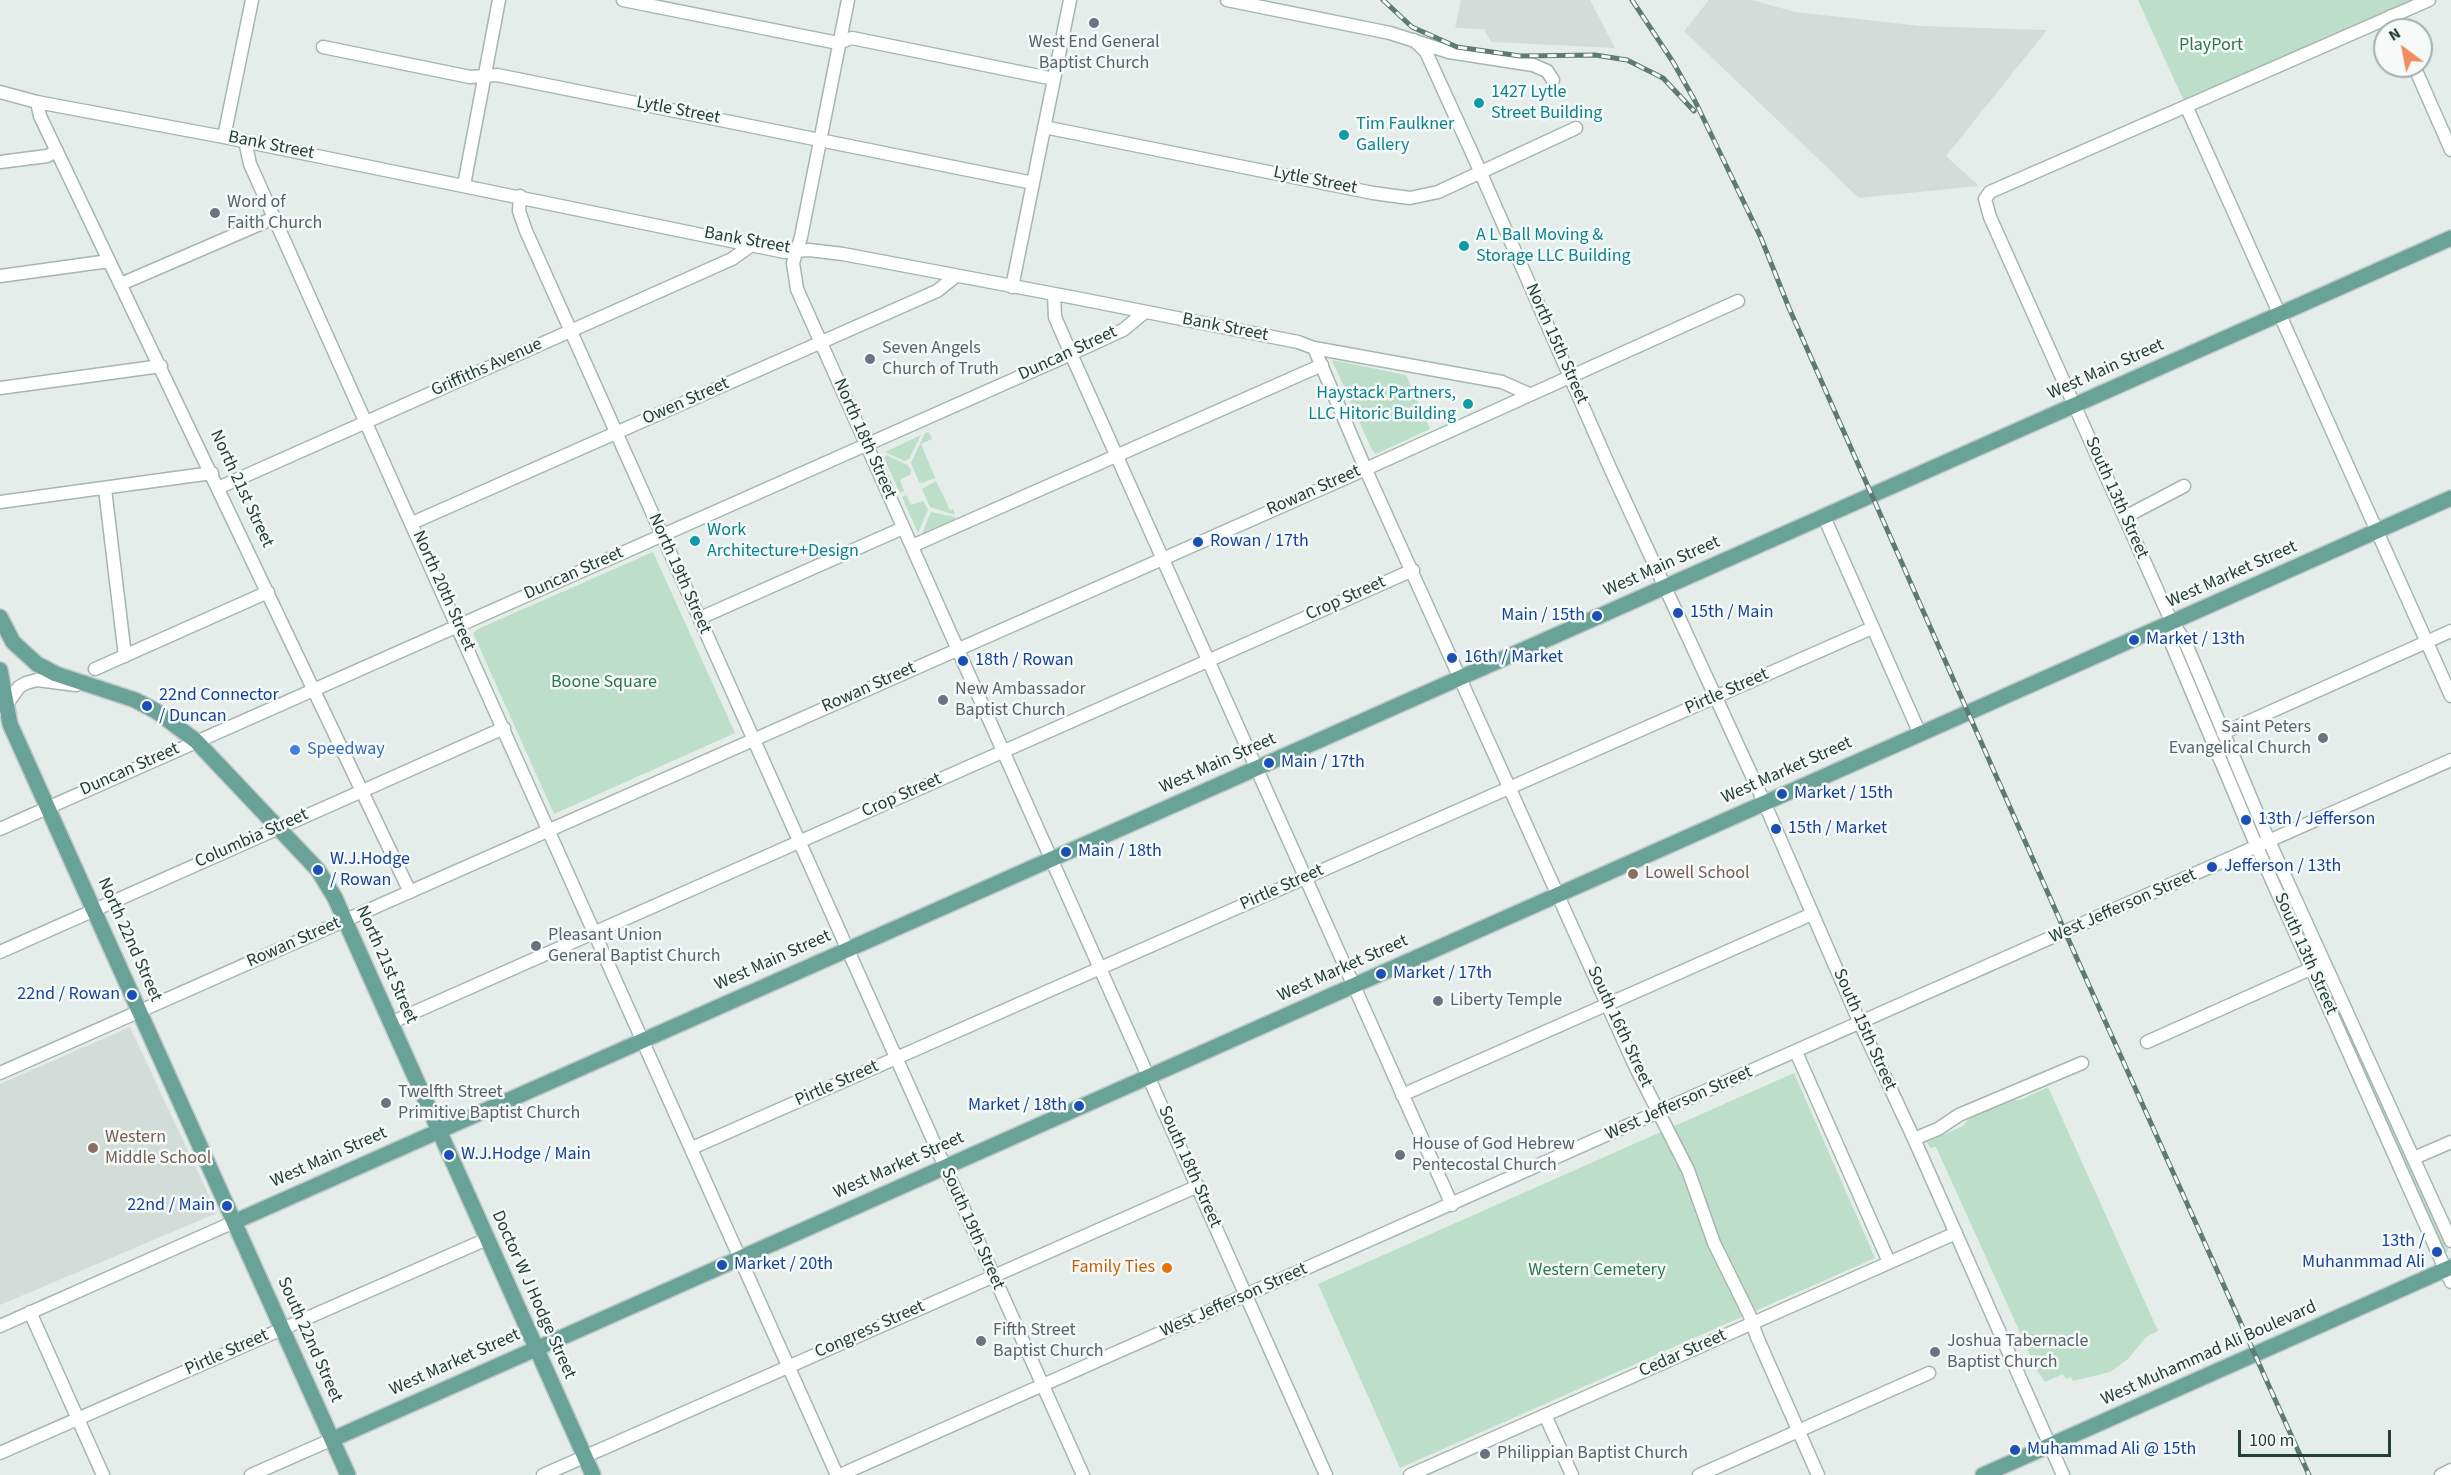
<!DOCTYPE html>
<html>
<head>
<meta charset="utf-8">
<style>
	body { margin:0 }
	#map { position:relative; width:2451px; height:1475px; overflow:hidden; background:#e4edea; font-family:"Source Sans 3",sans-serif }
	canvas { display:block }
	.north { position:absolute; left:2373px; top:18px; width:60px; height:60px; box-sizing:border-box; background:#f5faf8; border:2px solid #a1afac; border-radius:50%; rotate:328deg; font-size:16px; font-weight:700; line-height:24px; text-align:center; color:#233f39 }
	.north::after { content:''; display:block; margin:auto; width:21px; height:27px; background:#f08c5f; clip-path:polygon(50% 0,100% 100%,50% 72%,0 100%) }
	.scale { position:absolute; left:2238px; top:1430px; width:153px; height:27px; box-sizing:border-box; border:3px solid #233f39; border-top:0; padding-left:8px; font-size:18px; line-height:21px; white-space:nowrap; color:#233f39; -webkit-text-stroke:4px #f5faf8; paint-order:stroke }
</style>
</head>
<body>
<div id="map">
<canvas width="2451" height="1475"></canvas>
<div class="north">N</div>
<div class="scale">100 m</div>
</div>
<script>
const g = document.querySelector('canvas').getContext('2d');
g.lineJoin = 'round';
function fillPath(path, color) { g.fillStyle = color; g.fill(path, 'evenodd'); }
const toPath = rows => new Path2D(rows.map(r => 'M' + r).join(''));
function stroke(path, color, width, dash) { g.strokeStyle = color; g.lineWidth = width; g.lineCap = dash ? 'butt' : 'round'; g.setLineDash(dash || []); g.stroke(path); }
function write(font, color, halo, rows, align = 'center') {
  g.font = font + ' "Source Sans 3",sans-serif'; g.lineWidth = 5; g.setLineDash([]); g.textBaseline = 'middle'; g.strokeStyle = halo; g.fillStyle = color; for (const [text, x, y, turn = 0] of rows) {
    g.save(); g.translate(x, y); g.rotate((+turn || 0) * Math.PI / 180); g.textAlign = isNaN(turn) ? turn : align; if (halo) g.strokeText(text, 0, 0); g.fillText(text, 0, 0); g.restore();
  }
}
const built = toPath([
	[1461,0,1590,0,1615,48,1491,42,1484,29,1455,28],
	[1709,0,1751,0,1796,12,1920,26,2047,30,1946,156,1979,186,1859,198,1684,31],
	[130,1027,217,1213,0,1305,0,1084]
]);
const green = toPath([
	[2138,0,2431,0,2187,108],
	[1332,360,1406,375,1430,429,1376,454,1372,450],
	[929,432,932,439,921,444,935,478,922,483,919,482,911,463,925,433],
	[921,435,909,459,905,461,885,452],
	[886,455,907,465,911,470,911,474,900,480,904,491,900,493,884,458],
	[936,481,950,510,953,509,955,515,930,507,922,489],
	[906,495,911,505,923,501,928,509,918,533,902,497],
	[931,512,955,517,955,519,922,534],
	[653,552,735,733,554,814,473,633,480,628],
	[2192,678,2206,700,2240,786,2227,765],
	[2323,980,2339,1015,2353,1037,2448,1249,2447,1252,2444,1253],
	[1794,1073,1875,1258,1400,1468,1318,1284],
	[2048,1087,2158,1331,2146,1337,2128,1359,2110,1372,2073,1381,2071,1377,2066,1379,2063,1374,2045,1382,2037,1370,1936,1147,1930,1148,1927,1142,1963,1126,1973,1114,2006,1100,2020,1100]
]);
const minor = toPath([
	[623,0,838,43,852,38,1054,79],
	[848,0,801,237,793,263,797,289,1326,1475],
	[1227,0,1390,33,1449,52,1533,65,1547,71,1553,80],
	[2429,0,1990,192,1985,199,1990,217,2172,623,2184,639,2269,841,2451,1241],
	[2391,16,2397,30],
	[1414,40,1426,52,1472,153,1610,468,1764,802,1859,1021,1914,1139,2063,1475],
	[323,47,470,77,497,75,1033,183],
	[2414,66,2451,150],
	[0,92,37,102,224,137,785,252,809,250,843,254,1081,299,1298,342,1314,348,1502,382,1529,394],
	[37,102,40,116,410,892],
	[2187,108,2451,696],
	[1044,127,1373,193,1410,198,1438,192,1576,128],
	[224,137,252,0],
	[245,141,250,164,837,1475],
	[0,162,47,156,57,151],
	[464,185,499,0],
	[520,196,519,211,526,231,1083,1475],
	[0,276,109,261],
	[121,284,274,218],
	[1012,287,1070,0],
	[1054,294,1055,317,1071,354,1452,1205],
	[1314,348,1365,468,1635,1066,1688,1170,1714,1243,1749,1314,1757,1337,1818,1475],
	[0,388,161,366],
	[218,488,732,259,753,244],
	[105,489,125,656],
	[0,502,212,473],
	[1824,517,1920,734],
	[2125,517,2184,486],
	[412,523,937,291,956,276],
	[912,546,1322,365],
	[700,618,903,528],
	[2172,623,2172,645,2257,847,2451,1282],
	[95,669,268,592],
	[3,710,19,687,26,683,37,680,76,685],
	[2223,733,2451,631],
	[0,829,1071,354,1123,330,1145,312],
	[0,952,504,728],
	[390,1023,1413,570],
	[2147,1042,2317,966],
	[1796,1052,1889,1262],
	[0,1073,1348,477,1738,301],
	[1402,1095,1812,914],
	[1914,1139,1938,1129,1959,1115,2082,1063],
	[692,1148,1872,628],
	[2414,1158,2451,1142],
	[30,1312,103,1475],
	[0,1326,234,1222],
	[1545,1415,1572,1475],
	[0,1453,487,1239],
	[251,1475,333,1439],
	[543,1475,1198,1186],
	[840,1475,2451,760],
	[1410,1475,1956,1233],
	[1699,1475,1929,1373],
	[2441,1475,2451,1470]
]);
const major = toPath([
	[0,617,13,642,37,664,56,674,135,700,156,711,196,741,318,870,335,898,593,1475],
	[0,670,10,724,348,1475],
	[234,1222,2451,238],
	[333,1439,2451,498],
	[1983,1475,2451,1267]
]);
const rail = toPath([
	[1383,0,1412,27,1457,47,1520,56,1595,55,1627,60,1663,78,1694,111],
	[1632,0,1673,62,1695,101,1761,238,1789,308,2074,952,2309,1475]
]);
const markers = [
	[1094,23,6,"#6b7280"],
	[1479,103,6,"#0f9aa8"],
	[1344,135,6,"#0f9aa8"],
	[215,213,6,"#6b7280"],
	[1464,246,6,"#0f9aa8"],
	[870,359,6,"#6b7280"],
	[1468,404,6,"#0f9aa8"],
	[695,541,6,"#0f9aa8"],
	[1198,542,6,"#1a4fb4"],
	[1678,613,6,"#1a4fb4"],
	[1597,616,6,"#1a4fb4"],
	[2134,640,6,"#1a4fb4"],
	[1452,658,6,"#1a4fb4"],
	[963,661,6,"#1a4fb4"],
	[943,700,6,"#6b7280"],
	[147,706,6,"#1a4fb4"],
	[2323,738,6,"#6b7280"],
	[295,750,6,"#3f7fe0"],
	[1269,763,6,"#1a4fb4"],
	[1782,794,6,"#1a4fb4"],
	[2246,820,6,"#1a4fb4"],
	[1776,829,6,"#1a4fb4"],
	[1066,852,6,"#1a4fb4"],
	[2212,867,6,"#1a4fb4"],
	[318,870,6,"#1a4fb4"],
	[1633,874,6,"#8d6e63"],
	[536,946,6,"#6b7280"],
	[1381,974,6,"#1a4fb4"],
	[132,995,6,"#1a4fb4"],
	[1438,1001,6,"#6b7280"],
	[386,1103,6,"#6b7280"],
	[1079,1106,6,"#1a4fb4"],
	[93,1148,6,"#8d6e63"],
	[449,1155,6,"#1a4fb4"],
	[1400,1155,6,"#6b7280"],
	[227,1206,6,"#1a4fb4"],
	[2437,1252,6,"#1a4fb4"],
	[722,1265,6,"#1a4fb4"],
	[1167,1268,6,"#e8710a"],
	[981,1341,6,"#6b7280"],
	[1935,1352,6,"#6b7280"],
	[2015,1450,6,"#1a4fb4"],
	[1485,1454,6,"#6b7280"]
];
const worshipNames = [
	["West End General",1094,43,"center"],
	["Baptist Church",1094,64,"center"],
	["Word of",227,203],
	["Faith Church",227,224],
	["Seven Angels",882,349],
	["Church of Truth",882,370],
	["New Ambassador",955,690],
	["Baptist Church",955,711],
	["Saint Peters",2311,728,"right"],
	["Evangelical Church",2311,749,"right"],
	["Pleasant Union",548,936],
	["General Baptist Church",548,957],
	["Liberty Temple",1450,1001],
	["Twelfth Street",398,1093],
	["Primitive Baptist Church",398,1114],
	["House of God Hebrew",1412,1145],
	["Pentecostal Church",1412,1166],
	["Fifth Street",993,1331],
	["Baptist Church",993,1352],
	["Joshua Tabernacle",1947,1342],
	["Baptist Church",1947,1363],
	["Philippian Baptist Church",1497,1454]
];
const parkNames = [
	["PlayPort",2211,46],
	["Boone Square",604,683],
	["Western Cemetery",1597,1271]
];
const cultureNames = [
	["1427 Lytle",1491,93],
	["Street Building",1491,114],
	["Tim Faulkner",1356,125],
	["Gallery",1356,146],
	["A L Ball Moving &",1476,236],
	["Storage LLC Building",1476,257],
	["Haystack Partners,",1456,394,"right"],
	["LLC Hitoric Building",1456,415,"right"],
	["Work",707,531],
	["Architecture+Design",707,552]
];
const streetNames = [
	["Lytle Street",678,111,11],
	["Bank Street",271,146,11],
	["Lytle Street",1315,181,11],
	["Bank Street",747,241,10],
	["Bank Street",1225,328,11],
	["North 15th Street",1556,344,66],
	["Duncan Street",1068,354,-25],
	["Griffiths Avenue",487,368,-24],
	["West Main Street",2106,370,-24],
	["Owen Street",686,402,-24],
	["North 18th Street",864,439,66],
	["North 21st Street",241,489,65],
	["Rowan Street",1314,491,-24],
	["South 13th Street",2116,498,66],
	["West Main Street",1662,567,-24],
	["Duncan Street",574,574,-24],
	["North 19th Street",679,574,66],
	["West Market Street",2232,575,-24],
	["North 20th Street",443,591,66],
	["Crop Street",1346,599,-24],
	["Rowan Street",869,688,-24],
	["Pirtle Street",1727,692,-24],
	["West Main Street",1218,764,-24],
	["Duncan Street",130,770,-24],
	["West Market Street",1787,771,-24],
	["Crop Street",902,796,-24],
	["Columbia Street",252,839,-24],
	["Pirtle Street",1282,888,-24],
	["West Jefferson Street",2123,907,-24],
	["North 22nd Street",129,940,66],
	["Rowan Street",294,943,-24],
	["South 13th Street",2305,954,66],
	["West Main Street",773,961,-24],
	["North 21st Street",386,965,66],
	["West Market Street",1343,969,-24],
	["South 16th Street",1619,1027,65],
	["South 15th Street",1864,1030,66],
	["Pirtle Street",837,1084,-24],
	["West Jefferson Street",1679,1104,-24],
	["West Main Street",329,1158,-24],
	["West Market Street",899,1166,-24],
	["South 18th Street",1189,1167,66],
	["South 19th Street",972,1229,66],
	["Doctor W J Hodge Street",533,1295,66],
	["West Jefferson Street",1234,1301,-24],
	["Congress Street",870,1330,-24],
	["South 22nd Street",309,1340,66],
	["Pirtle Street",227,1353,-24],
	["Cedar Street",1683,1354,-24],
	["West Muhammad Ali Boulevard",2209,1354,-24],
	["West Market Street",455,1363,-24]
];
const transitNames = [
	["Rowan / 17th",1210,542],
	["15th / Main",1690,613],
	["Main / 15th",1585,616,"right"],
	["Market / 13th",2146,640],
	["16th / Market",1464,658],
	["18th / Rowan",975,661],
	["22nd Connector",159,696],
	["/ Duncan",159,717],
	["Main / 17th",1281,763],
	["Market / 15th",1794,794],
	["13th / Jefferson",2258,820],
	["15th / Market",1788,829],
	["Main / 18th",1078,852],
	["W.J.Hodge",330,860],
	["/ Rowan",330,881],
	["Jefferson / 13th",2224,867],
	["Market / 17th",1393,974],
	["22nd / Rowan",120,995,"right"],
	["Market / 18th",1067,1106,"right"],
	["W.J.Hodge / Main",461,1155],
	["22nd / Main",215,1206,"right"],
	["13th /",2425,1242,"right"],
	["Muhanmmad Ali",2425,1263,"right"],
	["Market / 20th",734,1265],
	["Muhammad Ali @ 15th",2027,1450]
];
const shopNames = [
	["Speedway",307,750]
];
const educationNames = [
	["Lowell School",1645,874],
	["Western",105,1138],
	["Middle School",105,1159]
];
const foodNames = [
	["Family Ties",1155,1268]
];
fillPath(built, '#d2ddd9');
fillPath(green, '#bddec8');
stroke(minor, '#a6b5b1', 15);
stroke(major, '#c1c9c8', 18);
stroke(minor, '#fff', 12);
stroke(major, '#69a297', 15);
stroke(rail, '#5e7a74', 5);
stroke(rail, '#f5faf8', 3, [9]);
for (const [x, y, r, color] of markers) { const dot = new Path2D(); dot.arc(x, y, r, 0, 2 * Math.PI); g.fillStyle = color; g.fill(dot); stroke(dot, '#f5faf8', 2); }
write('18px', '#5b616d', '#f5faf8', worshipNames, 'left');
write('18px', '#2e764e', '#f5faf8', parkNames);
write('18px', '#0d838f', '#f5faf8', cultureNames, 'left');
write('18px', '#233f39', '#f5faf8', streetNames);
write('18px', '#164399', '#f5faf8', transitNames, 'left');
write('18px', '#366cbe', '#f5faf8', shopNames, 'left');
write('18px', '#785e54', '#f5faf8', educationNames, 'left');
write('18px', '#c56008', '#f5faf8', foodNames, 'right');
</script>
</body>
</html>
